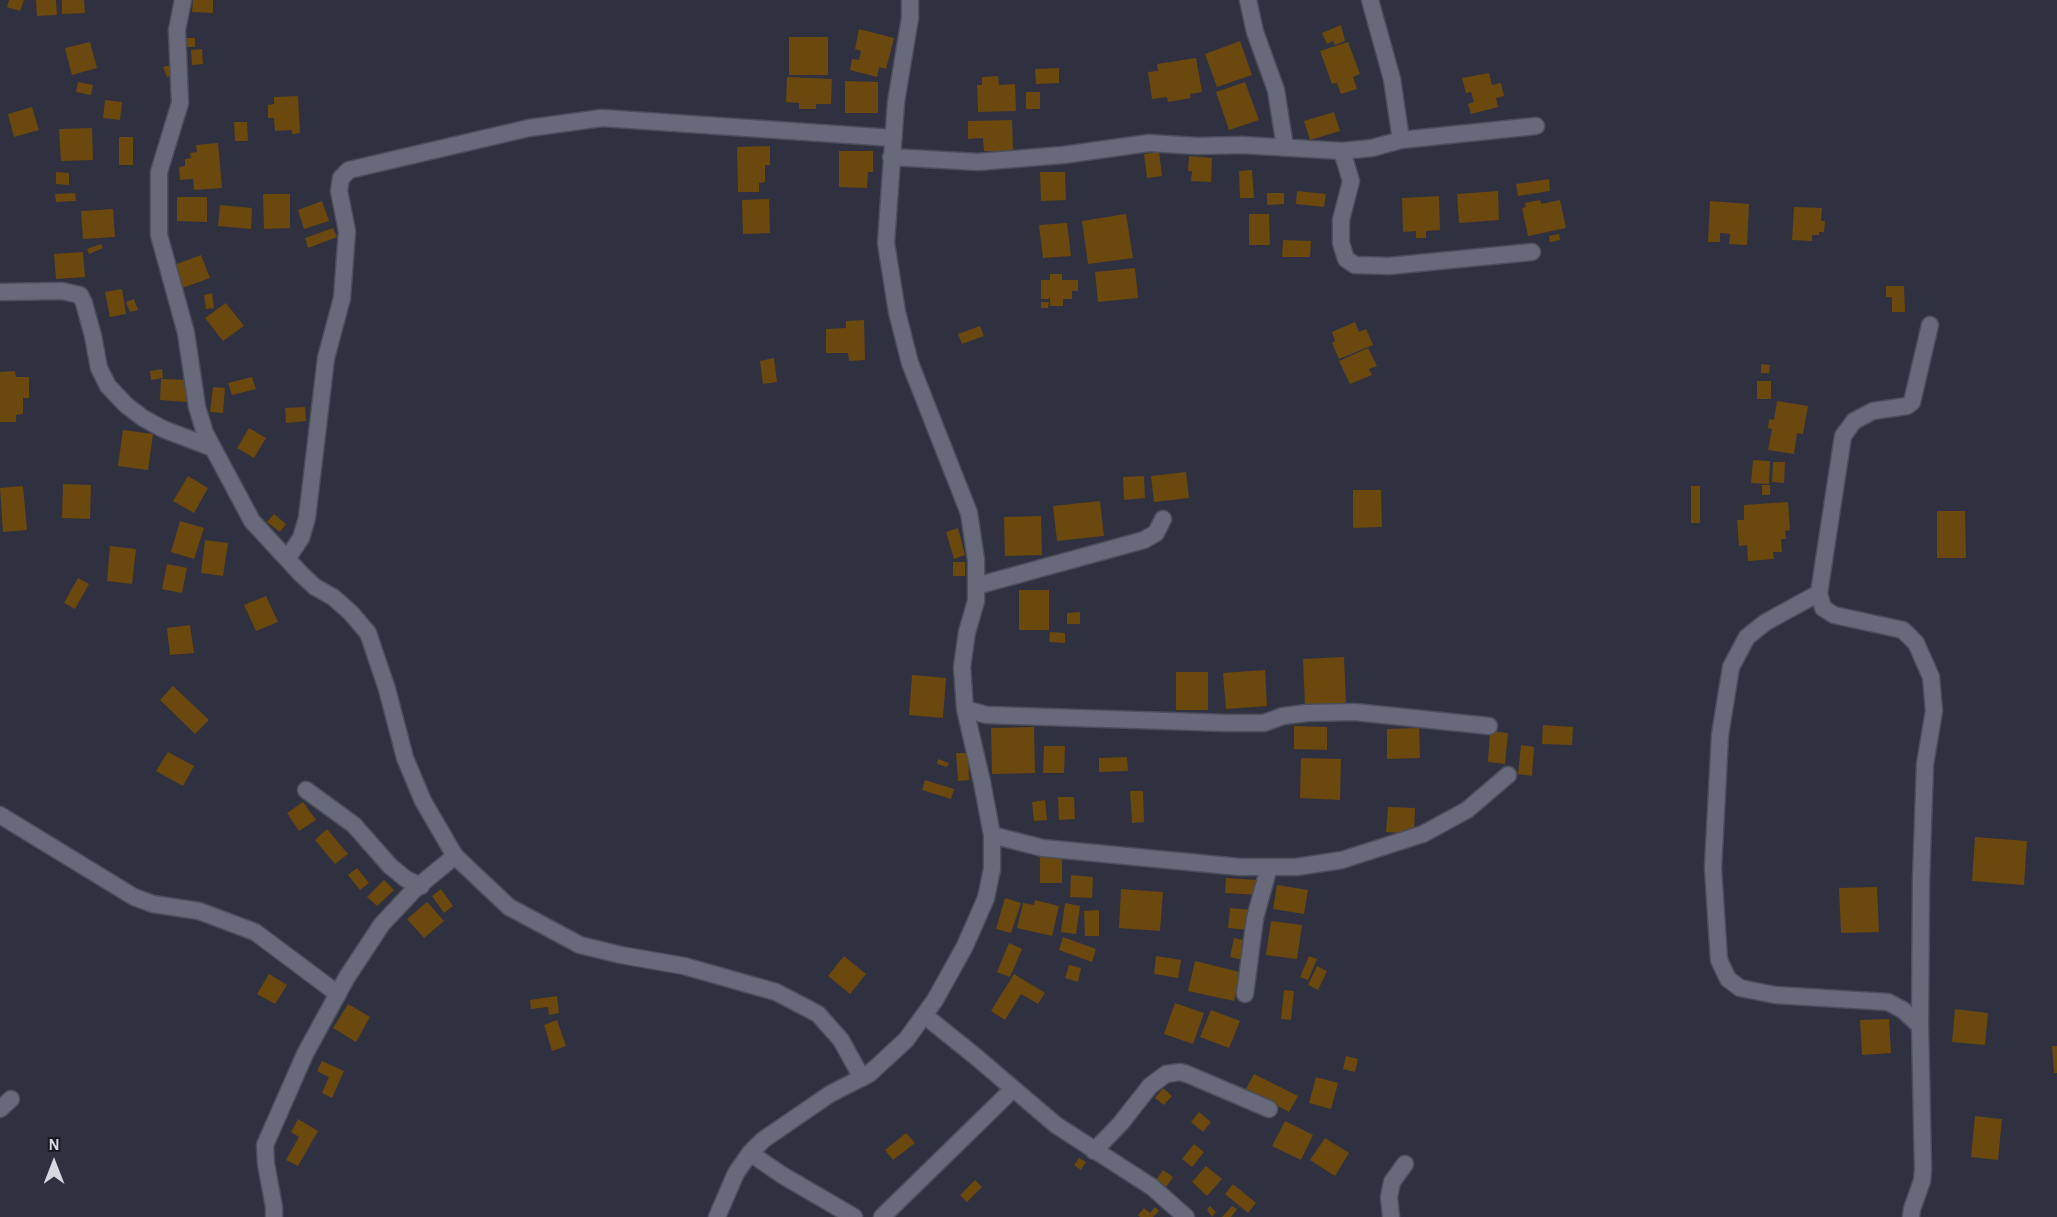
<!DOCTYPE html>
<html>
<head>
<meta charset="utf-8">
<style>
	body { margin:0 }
	#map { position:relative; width:2057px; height:1217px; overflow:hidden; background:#2f3140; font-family:"Alegreya Sans",sans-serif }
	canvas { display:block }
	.north { position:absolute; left:24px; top:1133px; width:60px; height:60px; -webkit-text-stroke:4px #191a21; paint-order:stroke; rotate:0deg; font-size:16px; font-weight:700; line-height:24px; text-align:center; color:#d7d8e2 }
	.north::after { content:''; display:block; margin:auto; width:21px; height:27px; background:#d7d8e2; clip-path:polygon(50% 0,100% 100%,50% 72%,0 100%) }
</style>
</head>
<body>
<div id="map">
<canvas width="2057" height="1217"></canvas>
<div class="north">N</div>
</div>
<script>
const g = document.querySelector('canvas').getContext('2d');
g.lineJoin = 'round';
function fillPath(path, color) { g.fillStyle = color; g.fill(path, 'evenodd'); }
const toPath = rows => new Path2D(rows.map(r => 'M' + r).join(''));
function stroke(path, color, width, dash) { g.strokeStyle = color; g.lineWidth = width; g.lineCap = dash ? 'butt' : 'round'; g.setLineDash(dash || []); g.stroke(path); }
const building = toPath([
	[9,0,24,0,20,11,7,7],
	[36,0,56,0,57,15,37,16],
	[62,0,84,0,85,13,62,14],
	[193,0,213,0,213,13,192,12],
	[1341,25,1345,41,1335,45,1333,41,1327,44,1322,33],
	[859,29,894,38,886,69,879,67,877,77,850,70,852,59,859,60,861,51,855,49],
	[789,37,828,37,828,75,789,75],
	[186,38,195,38,195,47,186,47],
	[1240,41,1252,75,1217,87,1205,54],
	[90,42,97,68,72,75,65,48],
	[1348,42,1360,74,1353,77,1357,89,1341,94,1337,83,1332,84,1320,51],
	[202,49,203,64,192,65,191,50],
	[1196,58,1202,92,1190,94,1191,98,1168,102,1167,97,1152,99,1148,72,1158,71,1157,64],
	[174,64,177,74,167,77,163,67],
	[1059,68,1059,83,1036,84,1035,69],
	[1489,73,1492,85,1501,83,1504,96,1496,98,1498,107,1471,114,1468,104,1474,102,1471,92,1466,93,1462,78],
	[998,76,999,85,1015,84,1016,111,978,112,977,85,982,85,982,77],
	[787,77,832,79,831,104,816,104,816,109,799,109,799,103,786,102],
	[845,81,878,82,878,113,845,113],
	[78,82,93,85,91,95,76,92],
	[1245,82,1259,120,1229,130,1216,92],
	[1026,92,1040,92,1040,109,1026,109],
	[298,96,300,133,292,134,292,130,275,131,274,118,268,118,268,105,274,104,274,97],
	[105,100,122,102,120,120,103,118],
	[32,107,39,130,14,137,8,114],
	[1334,112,1340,131,1310,140,1304,121],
	[1012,120,1013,150,1011,150,1011,155,997,156,997,151,984,151,983,138,968,139,968,121],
	[234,122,247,122,248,141,235,141],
	[92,128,93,160,61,161,59,129],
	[119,137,133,137,133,165,119,165],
	[218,143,222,188,194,190,193,179,180,180,179,167,185,166,185,159,191,158,190,153,197,152,196,145],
	[770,146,770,165,765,165,765,182,759,183,759,192,738,192,737,147],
	[839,151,873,151,873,172,868,172,867,188,839,187],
	[1159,152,1162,176,1147,178,1144,154],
	[1189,156,1212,158,1211,182,1191,181,1192,171,1188,171],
	[1252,170,1254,198,1240,198,1239,171],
	[56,172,69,173,69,185,56,184],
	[1040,172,1065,172,1066,200,1041,201],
	[1549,179,1550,191,1518,196,1516,184],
	[1297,191,1326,194,1324,207,1296,204],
	[1498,191,1499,220,1459,223,1457,194],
	[75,193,76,201,56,202,55,194],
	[1267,193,1284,193,1284,204,1267,205],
	[263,194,290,194,290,228,264,229],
	[1439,196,1440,230,1426,231,1426,238,1416,238,1416,231,1403,232,1402,198],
	[177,197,207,197,207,222,177,221],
	[769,199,770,233,743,234,742,200],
	[1540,200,1541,204,1560,200,1566,228,1528,236,1522,208,1526,207,1525,203],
	[322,201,329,221,304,229,298,210],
	[1710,201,1749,204,1747,245,1729,244,1730,234,1720,233,1720,242,1708,242],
	[220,205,252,208,251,229,218,226],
	[1794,207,1822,208,1821,221,1825,221,1824,232,1819,232,1819,235,1812,235,1812,241,1792,240],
	[113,209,115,237,83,239,81,211],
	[1126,214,1133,258,1088,264,1082,221],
	[1249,214,1269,214,1270,245,1249,245],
	[1067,223,1071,256,1043,258,1039,225],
	[333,228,337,237,308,248,305,238],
	[1559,234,1560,240,1550,242,1549,236],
	[1283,240,1311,241,1310,257,1282,257],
	[101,244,103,248,89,254,87,249],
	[83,252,85,277,56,279,54,254],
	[201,255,210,278,182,288,174,265],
	[1135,268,1138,298,1098,302,1095,272],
	[1050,274,1062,274,1062,280,1078,280,1078,291,1072,291,1072,299,1063,299,1063,306,1050,306,1050,296,1049,299,1041,299,1041,280,1050,280],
	[1886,286,1904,286,1905,312,1892,312,1892,297,1886,297],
	[122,289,126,314,110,317,105,292],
	[212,293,214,308,206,309,204,295],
	[134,299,138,310,130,312,126,302],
	[1041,302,1049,302,1048,308,1041,308],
	[226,303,244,326,223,341,205,318],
	[864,320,865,360,849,361,848,353,826,353,826,329,846,328,846,321],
	[1355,322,1359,332,1366,329,1373,345,1339,359,1332,343,1335,341,1332,332],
	[980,326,984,336,962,344,958,334],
	[1368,348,1377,366,1369,369,1372,375,1350,384,1339,361],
	[774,358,777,382,763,384,760,361],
	[1761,364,1770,365,1769,373,1761,373],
	[162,369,163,378,151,380,150,371],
	[15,371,16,377,29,377,29,398,23,398,23,414,16,415,16,422,0,422,0,372],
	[252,377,256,389,232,395,228,383],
	[161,379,188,380,187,402,160,400],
	[1757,381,1771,381,1771,399,1757,399],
	[213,387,225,388,223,413,210,412],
	[1777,401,1808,406,1803,434,1797,433,1794,454,1768,450,1772,429,1768,428,1769,419,1774,420],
	[305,407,306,421,286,423,285,408],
	[249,428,266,438,254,458,237,448],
	[123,430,153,434,148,470,118,466],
	[1753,460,1770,461,1769,484,1751,483],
	[1773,462,1785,462,1784,483,1772,482],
	[1186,472,1189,498,1154,502,1151,476],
	[188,476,208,488,194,513,173,501],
	[1144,476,1145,498,1124,500,1123,477],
	[63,484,91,485,90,519,62,518],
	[1762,485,1770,485,1770,495,1762,495],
	[23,486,27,530,3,532,0,488],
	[1691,486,1700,486,1700,523,1691,523],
	[1353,490,1381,490,1382,527,1353,528],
	[1100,501,1104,536,1057,541,1053,506],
	[1788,502,1790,530,1785,531,1786,539,1781,539,1782,552,1773,552,1774,559,1748,561,1747,545,1739,546,1737,520,1744,520,1744,505],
	[1937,511,1965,511,1966,558,1937,558],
	[274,514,286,524,280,532,267,522],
	[1041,516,1042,555,1005,556,1004,517],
	[180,521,204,528,194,559,171,552],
	[958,528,965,555,954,559,946,532],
	[205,540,228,543,223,576,201,573],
	[110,546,136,549,132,584,107,581],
	[953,562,965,562,965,576,953,576],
	[167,564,187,568,182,593,162,589],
	[78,578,89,584,75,609,64,603],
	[1019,590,1049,590,1049,630,1019,630],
	[266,596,278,622,256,631,244,605],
	[1080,612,1080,624,1067,624,1067,613],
	[190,625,194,653,170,655,167,628],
	[1050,632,1065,633,1065,643,1049,642],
	[1344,657,1346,705,1305,706,1303,659],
	[1265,670,1267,706,1226,709,1223,673],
	[1176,672,1208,672,1208,710,1176,710],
	[912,675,946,678,943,718,909,715],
	[173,686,209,720,195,734,160,700],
	[1543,725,1573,727,1572,745,1542,744],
	[1294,726,1327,727,1327,750,1294,749],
	[1034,727,1035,773,992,774,991,728],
	[1419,728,1420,758,1387,759,1387,729],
	[1490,731,1508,733,1505,764,1488,762],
	[1521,745,1534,747,1532,776,1518,774],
	[1044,746,1065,746,1064,773,1043,773],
	[168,752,194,766,183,786,156,771],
	[956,753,968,753,969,780,958,781],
	[1127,757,1128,771,1099,772,1099,758],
	[1301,758,1341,759,1340,800,1300,798],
	[938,759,949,763,947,767,937,764],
	[925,780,954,789,951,799,922,790],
	[1130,791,1143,791,1144,822,1132,823],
	[1058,797,1074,797,1075,819,1059,820],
	[1045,800,1047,820,1034,821,1032,802],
	[303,802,316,820,299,831,287,813],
	[1388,807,1415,808,1414,834,1386,832],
	[327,829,348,854,335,864,315,840],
	[1975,837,2027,841,2024,885,1972,881],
	[1040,854,1062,854,1062,883,1040,883],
	[357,868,369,883,360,890,348,875],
	[1071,875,1093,877,1092,898,1070,897],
	[1226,878,1257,880,1257,895,1225,893],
	[384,880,394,890,377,906,367,897],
	[1277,885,1308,890,1304,914,1273,909],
	[1877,887,1879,932,1841,933,1839,888],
	[441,889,453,906,444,913,432,896],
	[1121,889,1163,892,1160,931,1119,928],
	[1005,898,1021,903,1011,933,996,929],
	[1035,900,1059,906,1052,936,1017,928,1023,903,1034,905],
	[427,902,444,921,424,938,407,919],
	[1065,903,1080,906,1076,934,1061,932],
	[1230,908,1252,910,1250,930,1228,928],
	[1099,910,1099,936,1085,936,1084,911],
	[1271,921,1302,925,1297,959,1266,955],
	[1063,937,1096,949,1092,962,1059,950],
	[1234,938,1247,941,1243,960,1230,957],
	[1009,943,1022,949,1010,977,997,972],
	[844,956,866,974,850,994,828,976],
	[1156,956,1181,960,1178,978,1154,974],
	[1309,956,1317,959,1308,980,1300,977],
	[1195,961,1240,972,1234,1001,1188,991],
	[1069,965,1081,968,1078,982,1065,978],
	[1317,966,1327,971,1318,990,1308,985],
	[269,974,287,985,275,1004,257,994],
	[1014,974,1045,993,1038,1004,1021,994,1005,1020,991,1011],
	[1284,990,1294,991,1291,1020,1281,1019],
	[557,996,559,1013,549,1015,548,1007,531,1009,530,1000],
	[1175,1003,1204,1013,1193,1044,1164,1034],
	[348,1004,370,1017,356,1042,333,1028],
	[1955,1009,1988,1013,1985,1045,1952,1042],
	[1211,1010,1240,1021,1229,1048,1200,1037],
	[1889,1019,1891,1053,1862,1055,1860,1020],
	[557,1020,566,1046,552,1051,544,1025],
	[2052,1046,2057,1046,2057,1073,2054,1073],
	[1346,1056,1358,1059,1355,1072,1343,1069],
	[322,1061,344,1071,332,1098,322,1093,329,1077,317,1071],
	[1254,1074,1298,1096,1289,1112,1246,1089],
	[1316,1077,1338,1083,1331,1109,1309,1103],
	[1163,1088,1172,1096,1164,1105,1155,1098],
	[1199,1112,1211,1122,1203,1132,1191,1122],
	[1975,1116,2002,1119,1998,1160,1971,1157],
	[298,1119,318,1131,298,1166,286,1160,299,1137,291,1132],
	[1285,1121,1313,1135,1301,1160,1272,1146],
	[906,1133,915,1143,893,1160,885,1150],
	[1325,1138,1349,1153,1335,1176,1310,1160],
	[1194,1144,1204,1152,1192,1167,1182,1159],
	[1079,1158,1086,1162,1081,1170,1074,1165],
	[1206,1166,1222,1179,1207,1196,1192,1182],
	[1163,1170,1173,1177,1166,1187,1159,1182,1157,1185,1154,1183],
	[975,1180,982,1187,967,1202,960,1195],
	[1233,1184,1256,1203,1248,1213,1225,1194],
	[1210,1206,1216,1212,1212,1217,1207,1210],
	[1232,1206,1237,1209,1231,1217,1222,1217],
	[1155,1207,1159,1211,1153,1217,1140,1217,1138,1215,1144,1208,1150,1213]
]);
const street = toPath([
	[183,0,177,30,180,103,159,172,159,235,186,333,197,407,205,433,252,521,301,574,315,587,333,597,351,613,368,633,387,689,405,758,423,801,455,856,509,907,580,945,621,955,684,966,776,992,818,1014,841,1040,862,1078],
	[1248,0,1255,32,1276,90,1285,147],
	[1370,0,1392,79,1401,140],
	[1342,151,1351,181,1341,220,1341,243,1346,259,1355,265,1389,266,1532,252],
	[891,157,978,162,1063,155,1149,143,1197,146,1242,145,1342,151,1372,148,1401,140,1536,126],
	[0,292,62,291,80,295,84,303,93,336,99,368,108,386,126,405,143,418,163,429,213,448],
	[287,559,301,538,307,518,326,358,342,298,347,231,339,191,341,178,349,170,529,128,602,118,893,138],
	[976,586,1144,540,1156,533,1163,519],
	[1819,593,1766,622,1747,637,1731,667,1720,735,1713,868,1719,960,1728,979,1740,988,1775,995,1888,1002,1903,1010,1920,1026],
	[965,709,987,715,1227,723,1264,723,1283,716,1307,713,1355,712,1489,726],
	[306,790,354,825,390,866,406,879,421,886],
	[0,815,134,897,153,904,199,911,255,932,338,994],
	[992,835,1043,848,1240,867,1296,867,1342,860,1423,834,1467,810,1508,775],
	[1245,994,1255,918,1269,867],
	[924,1015,975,1056,1056,1125,1152,1187,1186,1217],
	[0,1109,11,1099],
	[1094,1151,1121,1123,1150,1086,1166,1074,1180,1072,1187,1074,1269,1109],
	[750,1153,782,1175,854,1217],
	[274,1217,274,1207,266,1164,265,1145,305,1054,347,977,382,924,415,889,455,856],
	[717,1217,736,1173,750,1153,763,1140,830,1094,869,1074,906,1040,935,1000,965,946,986,898,992,869,992,835,982,782,965,709,962,667,967,632,976,601,976,560,969,513,910,363,897,312,886,243,896,102,910,18,910,0],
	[882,1217,1013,1089],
	[1391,1217,1389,1197,1392,1182,1405,1164],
	[1911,1217,1912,1209,1922,1181,1923,1170,1920,1026,1921,881,1925,764,1934,711,1931,677,1916,643,1903,630,1834,615,1823,608,1819,593,1843,436,1854,421,1873,411,1907,406,1912,402,1930,325]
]);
fillPath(building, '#6a480e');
stroke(street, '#4d4e5b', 19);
stroke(street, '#686a7c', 16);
</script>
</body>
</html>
